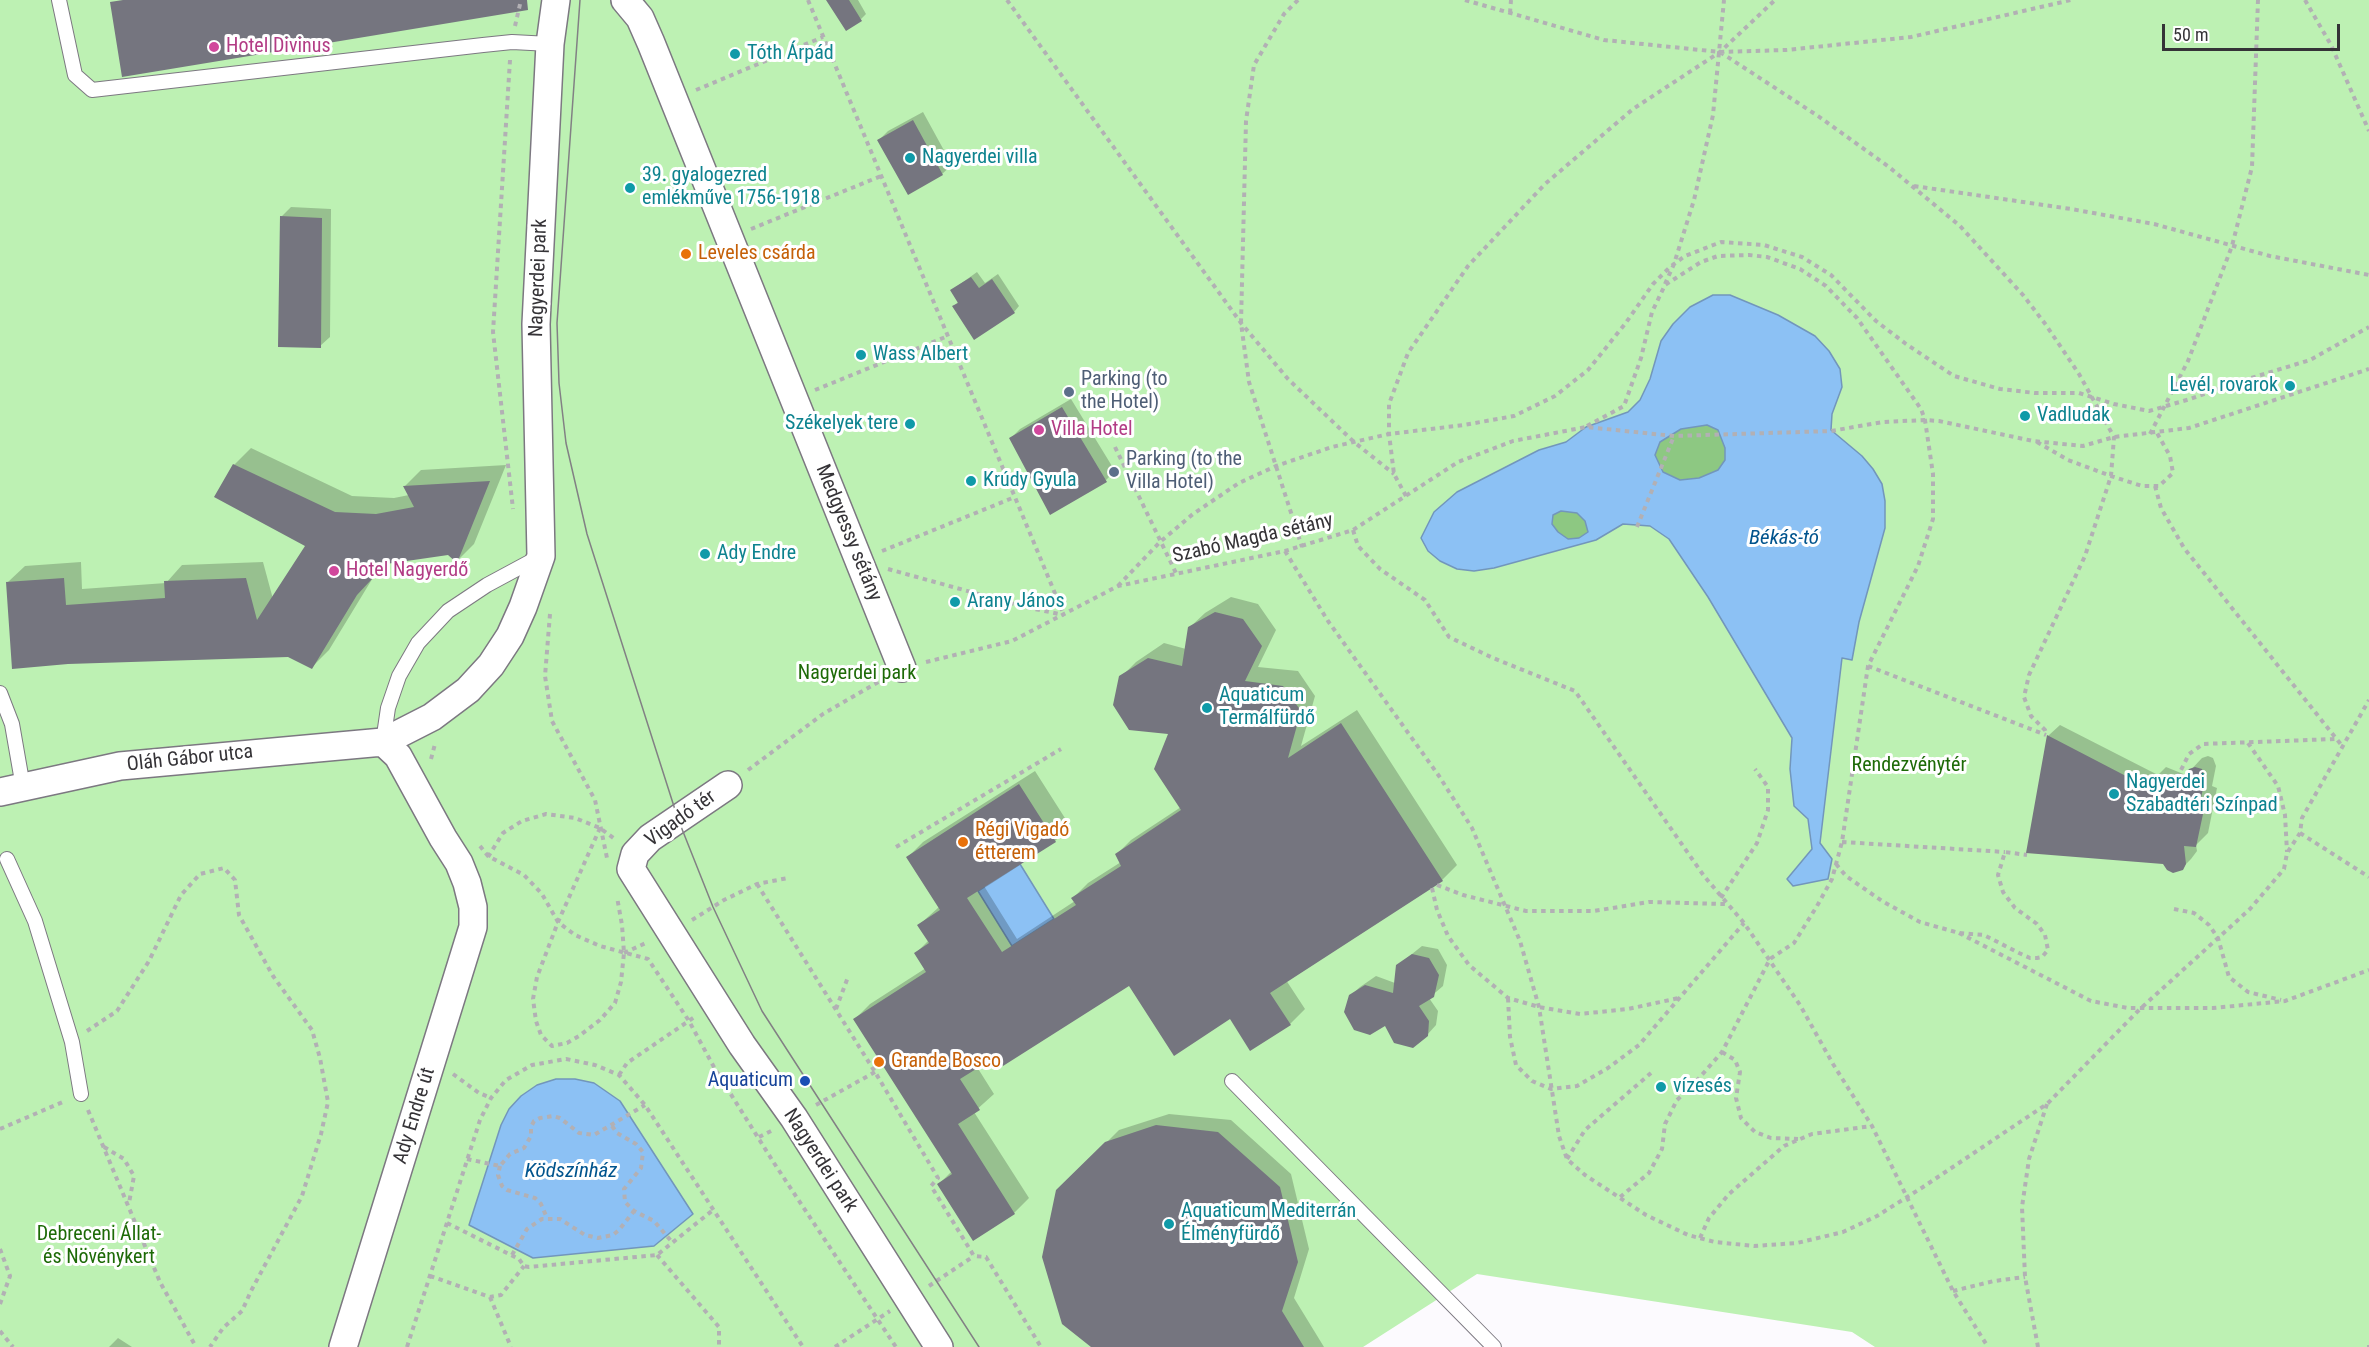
<!DOCTYPE html>
<html>
<head>
<meta charset="utf-8">
<style>
	body { margin:0 }
	#map { position:relative; width:2369px; height:1347px; overflow:hidden; background:#fcfafe; font-family:"Roboto Condensed",sans-serif }
	canvas { display:block }
	.scale { position:absolute; left:2162px; top:24px; width:178px; height:27px; box-sizing:border-box; border:3px solid #353337; border-top:0; padding-left:8px; font-size:18px; line-height:21px; white-space:nowrap; color:#353337; -webkit-text-stroke:4px #fff; paint-order:stroke }
</style>
</head>
<body>
<div id="map">
<canvas width="2369" height="1347"></canvas>
<div class="scale">50 m</div>
</div>
<script>
const g = document.querySelector('canvas').getContext('2d');
g.lineJoin = 'round';
function fillPath(path, color) { g.fillStyle = color; g.fill(path, 'evenodd'); }
const toPath = rows => new Path2D(rows.map(r => 'M' + r).join(''));
function stroke(path, color, width, dash) { g.strokeStyle = color; g.lineWidth = width; g.lineCap = dash ? 'butt' : 'round'; g.setLineDash(dash || []); g.stroke(path); }
function write(font, color, halo, rows, align = 'center') {
  g.font = font + ' "Roboto Condensed",sans-serif'; g.lineWidth = 6; g.setLineDash([]); g.textBaseline = 'middle'; g.strokeStyle = halo; g.fillStyle = color; for (const [text, x, y, turn = 0] of rows) {
    g.save(); g.translate(x, y); g.rotate((+turn || 0) * Math.PI / 180); g.textAlign = isNaN(turn) ? turn : align; if (halo) g.strokeText(text, 0, 0); g.fillText(text, 0, 0); g.restore();
  }
}
const green = toPath([
	[0,0,2369,0,2369,1347,1875,1347,1852,1332,1477,1274,1363,1347,0,1347]
]);
const forest = toPath([
	[1707,425,1718,430,1725,448,1725,460,1718,470,1699,478,1680,480,1663,472,1655,455,1660,442,1681,429],
	[1561,511,1577,512,1585,521,1588,532,1579,538,1568,539,1558,532,1552,524,1553,515]
]);
const water = toPath([
	[1713,295,1730,295,1778,315,1815,336,1829,351,1840,369,1842,387,1832,414,1831,430,1862,456,1873,469,1882,484,1885,501,1885,528,1859,622,1852,660,1842,658,1820,843,1832,859,1828,879,1793,886,1787,879,1812,849,1808,819,1794,806,1790,769,1792,738,1708,597,1669,539,1650,526,1623,524,1596,540,1494,568,1474,571,1457,569,1440,561,1428,551,1421,538,1434,512,1457,492,1539,450,1566,442,1586,427,1628,412,1640,400,1650,379,1661,341,1673,324,1690,307,1713,295],
	[1707,425,1718,430,1725,448,1725,460,1718,470,1699,478,1680,480,1663,472,1655,455,1660,442,1681,429,1707,425],
	[1561,511,1577,513,1585,521,1588,532,1579,538,1568,539,1558,532,1552,524,1553,515,1561,511],
	[1020,864,1054,919,1012,946,978,891,1020,864],
	[556,1079,575,1079,594,1083,620,1101,693,1214,654,1246,533,1258,469,1225,501,1125,509,1109,521,1096,537,1085,556,1079]
]);
const shadow = toPath([
	[833,0,858,0,866,14,861,19],
	[923,112,952,165,942,174,879,140,888,131],
	[291,207,331,209,330,337,320,346,282,216],
	[977,272,985,283,998,274,1019,306,1014,312,954,306,959,301,952,290],
	[1071,399,1115,471,1106,480,1011,438,1020,429],
	[251,448,352,496,394,498,409,495,404,487,421,470,506,465,474,544,457,561,448,554,387,563,374,576,329,650,312,667,288,656,68,663,8,582,25,566,81,562,82,589,166,583,182,565,263,562,273,599,307,546,234,465],
	[1231,597,1258,604,1276,630,1258,667,1298,671,1315,696,1301,746,1357,710,1457,865,1442,880,1286,980,1305,1009,1290,1024,1230,1017,1129,984,997,1054,977,1067,994,1094,974,1112,1029,1198,1014,1213,939,1184,952,1171,855,1019,870,1004,926,968,916,953,929,940,919,925,939,907,908,857,923,842,1035,771,1070,826,1055,841,984,886,1017,939,1075,901,1073,898,1088,883,1121,862,1116,855,1131,840,1181,807,1170,733,1121,677,1136,662,1164,643,1186,649,1189,628,1205,613],
	[2060,725,2158,775,2166,767,2186,775,2202,758,2208,756,2213,758,2216,766,2212,786,2217,788,2208,833,2196,845,2197,851,2191,859,2179,871,2048,736],
	[1422,946,1438,949,1447,965,1443,986,1429,998,1438,1011,1436,1025,1427,1035,1386,1024,1350,996,1360,987,1376,976,1395,983,1397,966],
	[1169,1114,1231,1120,1291,1174,1309,1249,1294,1298,1324,1347,1093,1347,1058,1191,1119,1130],
	[118,1338,132,1347,109,1347]
]);
const building = toPath([
	[123,0,527,0,528,10,122,77,110,2],
	[826,0,849,0,862,21,846,31],
	[913,120,943,175,908,195,877,140],
	[280,216,322,218,321,348,278,347],
	[971,277,979,288,992,279,1015,313,974,340,952,306,958,303,950,290],
	[1062,407,1107,482,1050,515,1009,438],
	[233,464,335,512,376,514,414,507,403,486,490,481,457,563,448,555,386,564,357,595,312,669,288,657,68,664,12,669,6,582,64,578,66,605,165,598,164,581,246,578,257,620,305,546,214,497],
	[1215,612,1243,619,1262,646,1245,681,1283,686,1301,711,1288,758,1341,723,1443,881,1270,993,1291,1025,1250,1051,1230,1019,1174,1056,1129,986,1003,1066,997,1056,960,1079,980,1110,958,1124,1015,1214,973,1241,937,1184,952,1174,853,1019,926,972,914,953,929,943,917,925,940,910,906,857,1019,784,1056,842,967,898,1002,952,1076,905,1071,898,1121,866,1115,854,1181,810,1154,769,1168,734,1129,730,1113,705,1119,676,1148,658,1182,666,1188,627],
	[2047,735,2149,788,2153,777,2177,787,2189,769,2195,767,2202,769,2205,779,2201,798,2206,800,2196,847,2184,846,2186,864,2183,870,2173,873,2167,870,2163,864,2026,853],
	[1412,954,1429,958,1439,975,1434,997,1419,1006,1429,1021,1428,1036,1413,1048,1394,1043,1385,1026,1370,1035,1354,1030,1344,1012,1349,995,1365,985,1393,993,1396,965],
	[1156,1125,1218,1132,1280,1187,1298,1262,1282,1311,1304,1347,1091,1347,1062,1324,1042,1257,1056,1190,1105,1142]
]);
const path = toPath([
	[808,0,1064,615],
	[1007,0,1241,323,1288,379,1354,442,1394,474],
	[1298,0,1284,14,1254,65,1246,121,1241,323,1249,382,1302,547],
	[1465,0,1604,40,1720,52,1786,50,1911,37,2071,0],
	[2305,0,2331,45,2369,131],
	[1510,13,1511,0],
	[515,26,521,0],
	[1720,52,1818,116,1889,167,1960,226,2023,295,2046,325,2079,374,2114,437,2111,476,2085,556,2029,675,2024,697,2031,716,2045,730,2047,735],
	[510,60,493,332,513,509],
	[696,90,823,37],
	[1914,186,2071,209,2154,224,2270,256,2369,275],
	[751,229,881,176],
	[1665,284,1674,264,1694,200,1713,115,1724,0],
	[815,390,948,336],
	[1587,426,1624,406,1641,358,1652,312,1665,285,1701,262,1718,256,1749,255,1767,257,1800,269,1826,286,1857,318,1921,409,1925,420,1933,474,1933,519,1918,566,1868,666,1842,842,1832,879,1817,906,1794,943,1770,959,1722,1052,1692,1086,1677,1100,1665,1124,1662,1149,1649,1173,1619,1198],
	[2150,434,2188,361,2232,246,2252,167,2258,0],
	[2037,442,2068,460,2111,476,2142,486,2159,486,2173,473,2170,456,2157,433],
	[1115,447,1176,573],
	[2155,486,2161,508,2184,548,2343,747],
	[1406,496,1394,474,1389,434,1389,404,1408,353,1468,266,1545,184,1633,109,1720,52,1775,0],
	[1637,527,1674,436],
	[1353,530,1358,546,1380,569,1425,600,1449,637,1493,658,1575,691,1704,876,1744,923,1800,1005,1833,1064,1872,1126,1953,1291,1988,1347],
	[882,551,1015,497],
	[1285,551,1328,621,1439,776,1472,828,1520,941,1539,1007,1559,1136,1567,1159,1585,1175,1646,1215,1688,1235,1715,1242,1754,1246,1797,1243,1843,1232,1877,1216,1923,1187,2047,1104,2140,1009,2250,909,2284,869,2287,853,2300,833,2302,818,2369,700],
	[888,569,1025,607,1064,615],
	[1118,586,1160,542,1193,514,1239,483,1276,466,1332,447,1389,434,1464,425,1514,416,1555,396,1588,370,1625,324,1653,284,1670,267,1685,256,1721,242,1764,245,1802,257,1831,275,1876,321,1906,344,1954,376,2000,389,2035,393,2079,393,2114,404,2149,411,2190,399,2238,382,2310,360,2369,327],
	[550,614,545,676,552,721,595,800,607,858],
	[926,662,1012,641,1118,586,1285,551,1353,530,1458,462,1513,441,1586,427,1674,436,1831,431,1883,422,1925,420,1939,421,2033,441,2083,446,2114,437,2189,428,2369,369],
	[1868,666,2046,735],
	[2248,743,2278,786,2285,815,2287,852],
	[431,759,435,744],
	[748,770,823,714,880,681],
	[2173,786,2189,754,2203,744,2335,739],
	[600,828,558,922,537,977,533,999,536,1021,541,1035,552,1046,567,1043,579,1036,600,1020,615,1003,621,982,624,953,622,925,617,897],
	[2300,833,2369,877],
	[1842,842,2005,852],
	[480,846,488,856,524,875,542,894,558,922,575,935,600,946,648,959,689,1021,715,1069,774,1163,896,1347],
	[896,847,1061,749],
	[488,857,503,833,522,821,546,814,575,818,600,828,616,840],
	[1836,864,1846,876,1882,901,1920,922,1959,933,1984,935,2019,953,2030,958,2037,958,2042,957,2048,950,2045,935,2037,924,2015,908,2003,892,1998,875,2005,852,2027,855],
	[757,884,875,1072,938,1178,931,1186,974,1256,986,1257,1041,1347],
	[1437,885,1463,895,1526,911,1594,911,1649,902,1725,904],
	[1432,888,1437,910,1448,936,1469,965,1508,998,1539,1007,1580,1014,1628,1009,1679,998],
	[1721,898,1757,843,1768,810,1768,787,1755,769],
	[2174,909,2194,913,2209,925,2218,938,2229,977,2248,992,2281,1000],
	[692,920,724,900,757,884,788,878],
	[1959,933,2091,1001,2128,1008,2213,1008,2285,1001,2369,970],
	[624,953,648,942],
	[1508,998,1510,1037,1516,1065,1532,1081,1551,1089,1577,1086,1608,1068,1639,1045,1744,923],
	[836,1009,848,977],
	[87,1031,117,1011,149,961,181,895,200,874,224,868,235,880,239,915,273,976,312,1030,320,1058,328,1102,321,1134,302,1196,251,1291,242,1311,223,1328,210,1347],
	[1722,1052,1735,1060,1740,1072,1736,1098,1741,1118,1755,1132,1771,1138,1798,1139],
	[453,1074,479,1093,491,1098],
	[619,1075,627,1063,696,1016],
	[816,1105,875,1072],
	[88,1110,160,1282,196,1347],
	[612,1126,617,1133,636,1144,643,1152,641,1168,624,1189,625,1202,634,1211,654,1221,672,1242],
	[0,1129,65,1101],
	[759,1137,773,1130],
	[104,1147,124,1159,134,1176,129,1203],
	[467,1159,500,1166,510,1154,524,1148,531,1136,531,1127,534,1121,540,1118,553,1116,560,1118,579,1133,594,1135,645,1105],
	[1567,1159,1585,1130,1651,1073],
	[500,1166,498,1175,502,1186,507,1190,535,1198,541,1204,547,1218],
	[447,1223,519,1259,524,1266,529,1267,657,1255,713,1210],
	[1700,1238,1709,1218,1729,1194,1784,1146,1812,1134,1872,1126],
	[0,1249,10,1276,0,1304],
	[512,1255,527,1229,542,1219,560,1219,585,1235,598,1238,613,1235,619,1230,634,1211],
	[657,1255,719,1327,719,1347],
	[430,1276,490,1297,501,1295,524,1266],
	[929,1286,974,1256],
	[1953,1291,1994,1281,2025,1277],
	[490,1297,511,1347],
	[0,1331,13,1347],
	[407,1347,480,1120,491,1098,506,1080,532,1065,566,1059,595,1065,619,1075,645,1105,803,1347],
	[835,1347,890,1311],
	[2038,1347,2025,1277,2022,1207,2029,1159,2047,1104],
	[2369,1347,2369,1345]
]);
const lane = toPath([
	[59,0,75,75,92,90,483,45,512,42,550,44],
	[0,693,12,724,23,787],
	[383,742,388,708,399,676,418,643,448,611,487,585,539,557],
	[7,859,35,921,72,1042,81,1094],
	[1232,1081,1494,1347]
]);
const street = toPath([
	[625,0,640,18,651,43,902,668],
	[728,785,650,838,635,854,631,869,742,1045,794,1118,939,1347],
	[0,792,120,766,383,742,432,717,468,690,491,665,510,636,523,607,541,556,536,324,550,44,556,0],
	[343,1347,473,927,473,907,467,883,459,863,443,838,398,756,383,742]
]);
const tram = toPath([
	[580,0,557,323,559,383,566,443,587,534,678,819,713,907,762,1011,979,1347]
]);
const markers = [
	[214,47,6,"#d1479c"],
	[735,54,6,"#0f9aa8"],
	[910,158,6,"#0f9aa8"],
	[630,188,6,"#0f9aa8"],
	[686,254,6,"#e8710a"],
	[861,355,6,"#0f9aa8"],
	[2290,386,6,"#0f9aa8"],
	[1069,392,6,"#5c6f8a"],
	[2025,416,6,"#0f9aa8"],
	[910,424,6,"#0f9aa8"],
	[1039,430,6,"#d1479c"],
	[1114,472,6,"#5c6f8a"],
	[971,481,6,"#0f9aa8"],
	[705,554,6,"#0f9aa8"],
	[334,571,6,"#d1479c"],
	[955,602,6,"#0f9aa8"],
	[1207,708,6,"#0f9aa8"],
	[2114,794,6,"#0f9aa8"],
	[963,842,6,"#e8710a"],
	[879,1062,6,"#e8710a"],
	[805,1081,6,"#1a4fb4"],
	[1661,1087,6,"#0f9aa8"],
	[1169,1224,6,"#0f9aa8"]
];
const hotelNames = [
	["Hotel Divinus",226,47],
	["Villa Hotel",1051,430],
	["Hotel Nagyerdő",346,571]
];
const cultureNames = [
	["Tóth Árpád",747,54],
	["Nagyerdei villa",922,158],
	["39. gyalogezred",642,176],
	["emlékműve 1756-1918",642,199],
	["Wass Albert",873,355],
	["Levél, rovarok",2278,386,"right"],
	["Vadludak",2037,416],
	["Székelyek tere",898,424,"right"],
	["Krúdy Gyula",983,481],
	["Ady Endre",717,554],
	["Arany János",967,602],
	["Aquaticum",1219,696],
	["Termálfürdő",1219,719],
	["Nagyerdei",2126,783],
	["Szabadtéri Színpad",2126,806],
	["vízesés",1673,1087],
	["Aquaticum Mediterrán",1181,1212],
	["Élményfürdő",1181,1235]
];
const foodNames = [
	["Leveles csárda",698,254],
	["Régi Vigadó",975,831],
	["étterem",975,854],
	["Grande Bosco",891,1062]
];
const streetNames = [
	["Nagyerdei park",539,278,-88],
	["Medgyessy sétány",848,533,68],
	["Szabó Magda sétány",1253,539,-13],
	["Oláh Gábor utca",190,759,-6],
	["Vigadó tér",681,819,-36],
	["Ady Endre út",415,1116,-73],
	["Nagyerdei park",820,1161,57]
];
const serviceNames = [
	["Parking (to",1081,380],
	["the Hotel)",1081,403],
	["Parking (to the",1126,460],
	["Villa Hotel)",1126,483]
];
const parkNames = [
	["Nagyerdei park",857,674],
	["Rendezvénytér",1909,766],
	["Debreceni Állat-",99,1235],
	["és Növénykert",99,1258]
];
const transitNames = [
	["Aquaticum",793,1081]
];
const waterNames = [
	["Békás-tó",1784,539],
	["Ködszínház",571,1172]
];
fillPath(green, '#bdf1b3');
fillPath(forest, '#8dc882');
fillPath(water, '#8cc1f4');
stroke(water, '#7296bb', 1.5);
fillPath(shadow, '#0003');
fillPath(building, '#75757f');
stroke(lane, '#7c7881', 16);
stroke(street, '#7c7881', 30);
stroke(path, '#b2b0b4', 4, [4.5, 4.5]);
stroke(lane, '#fff', 14);
stroke(street, '#fff', 27);
stroke(tram, '#828084', 1.5);
for (const [x, y, r, color] of markers) { const dot = new Path2D(); dot.arc(x, y, r, 0, 2 * Math.PI); g.fillStyle = color; g.fill(dot); stroke(dot, '#fff', 2); }
write('20px', '#b23c85', '#fff', hotelNames, 'left');
write('20px', '#0d838f', '#fff', cultureNames, 'left');
write('20px', '#c56008', '#fff', foodNames, 'left');
write('20px', '#353337', '#fff', streetNames);
write('20px', '#4e5e75', '#fff', serviceNames, 'left');
write('20px', '#1d6a07', '#fff', parkNames);
write('20px', '#164399', '#fff', transitNames, 'right');
write('italic 21px', '#01548d', '#fff', waterNames);
</script>
</body>
</html>
